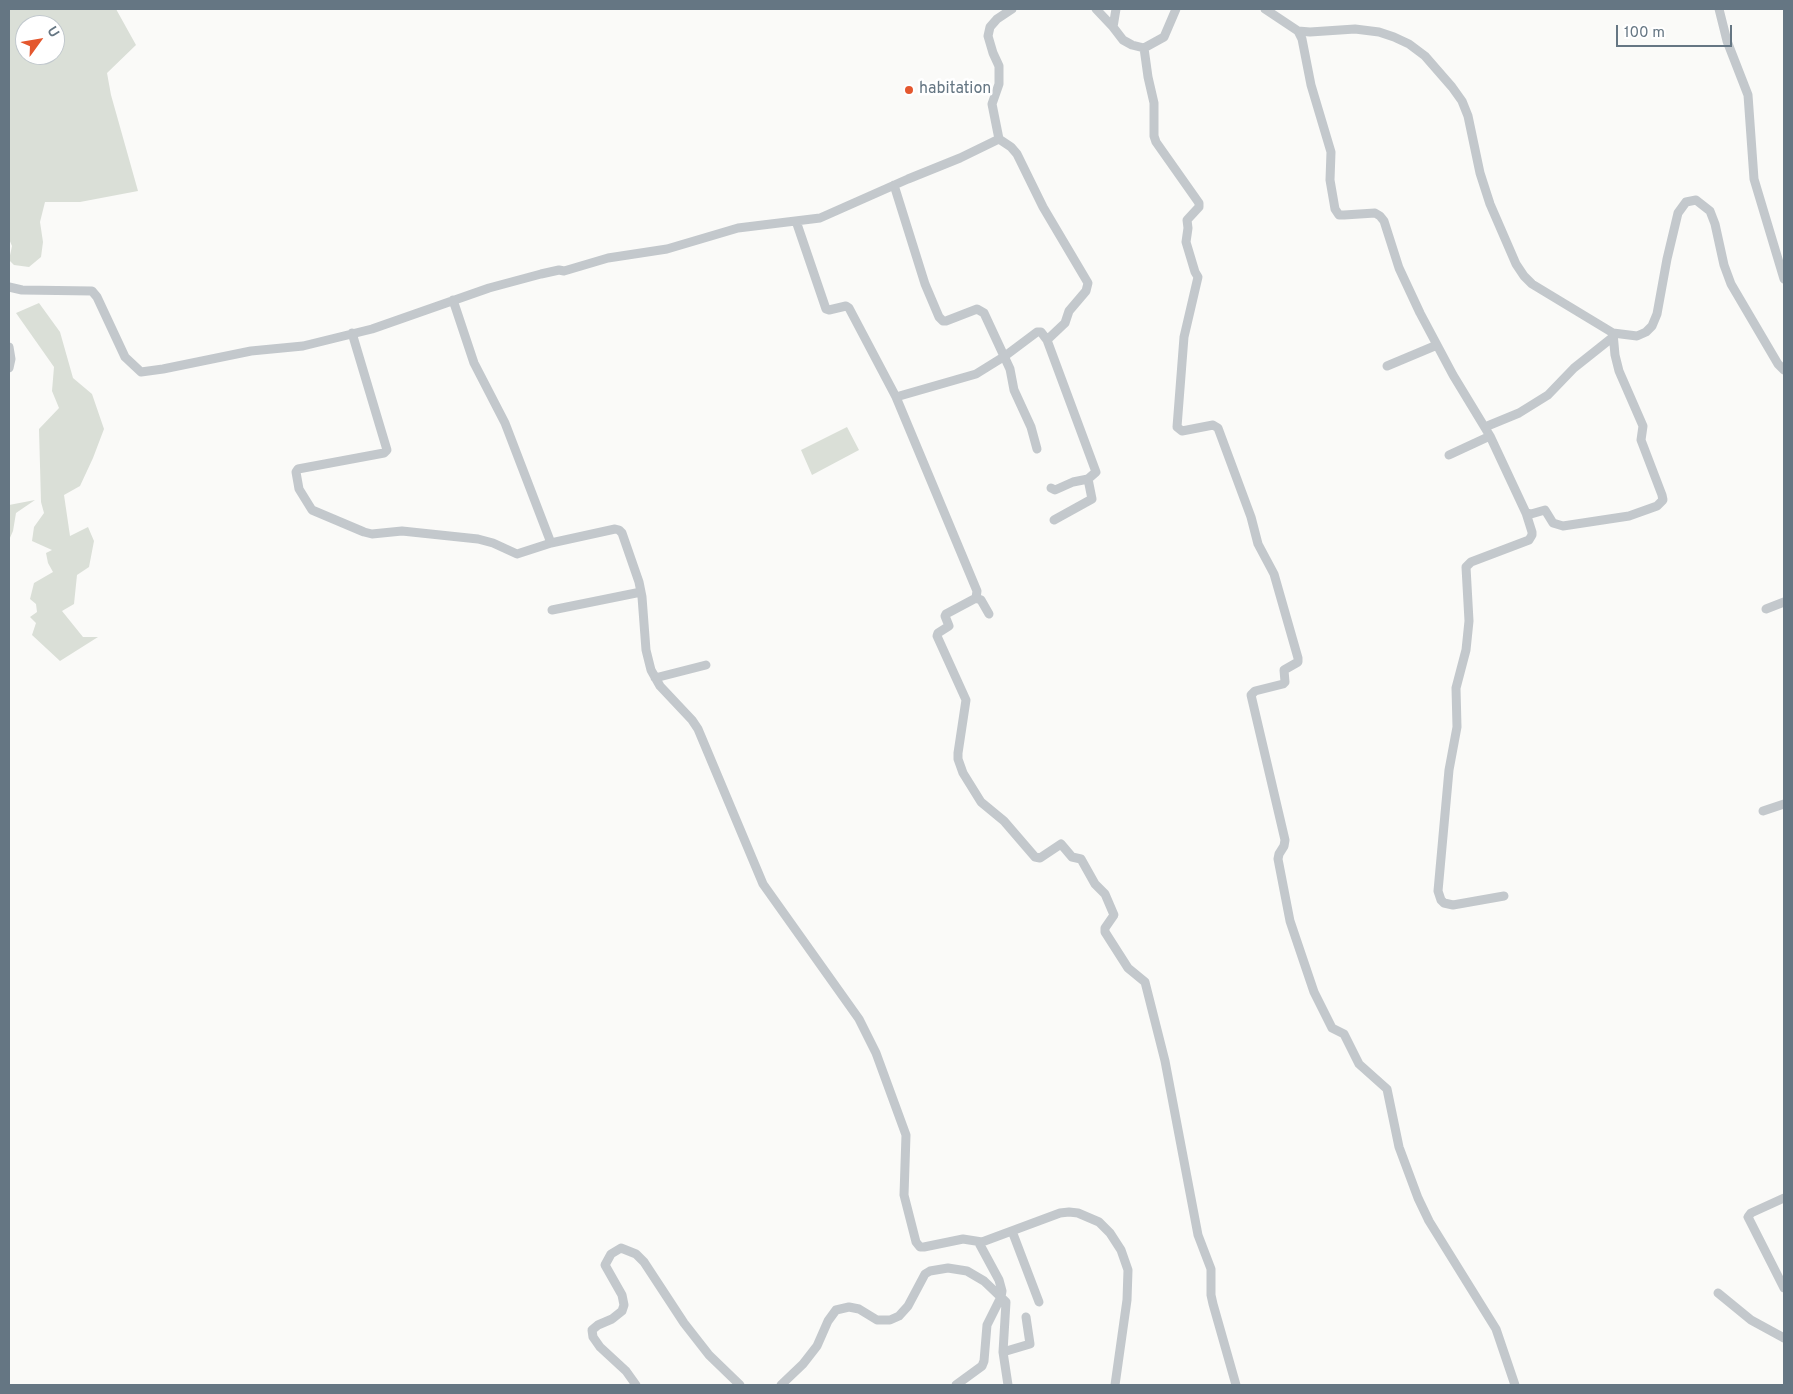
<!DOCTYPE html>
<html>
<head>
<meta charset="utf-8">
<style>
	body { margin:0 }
	#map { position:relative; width:1793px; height:1394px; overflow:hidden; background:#fafaf8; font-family:Overpass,sans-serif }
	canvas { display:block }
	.frame { position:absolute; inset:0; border:10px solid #657683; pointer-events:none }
	.north { position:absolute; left:15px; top:15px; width:50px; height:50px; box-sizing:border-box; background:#fff; border:1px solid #c1c8cd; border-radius:50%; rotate:58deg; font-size:14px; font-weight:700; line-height:20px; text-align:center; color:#657683 }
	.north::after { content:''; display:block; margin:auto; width:18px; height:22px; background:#e4572e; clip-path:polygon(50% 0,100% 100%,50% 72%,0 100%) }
	.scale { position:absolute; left:1616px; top:25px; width:116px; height:22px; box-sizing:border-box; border:2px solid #657683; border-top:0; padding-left:6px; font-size:15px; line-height:18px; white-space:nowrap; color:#657683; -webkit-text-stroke:4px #fff; paint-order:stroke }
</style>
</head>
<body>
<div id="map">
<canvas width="1793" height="1394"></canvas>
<div class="frame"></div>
<div class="north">U</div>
<div class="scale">100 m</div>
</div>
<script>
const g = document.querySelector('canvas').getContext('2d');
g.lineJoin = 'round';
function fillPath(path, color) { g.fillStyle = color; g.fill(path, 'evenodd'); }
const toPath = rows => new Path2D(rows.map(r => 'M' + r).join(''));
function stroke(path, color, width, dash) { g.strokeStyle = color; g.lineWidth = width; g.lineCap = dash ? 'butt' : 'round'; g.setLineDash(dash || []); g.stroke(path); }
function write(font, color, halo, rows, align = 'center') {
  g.font = font + ' Overpass,sans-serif'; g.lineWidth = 5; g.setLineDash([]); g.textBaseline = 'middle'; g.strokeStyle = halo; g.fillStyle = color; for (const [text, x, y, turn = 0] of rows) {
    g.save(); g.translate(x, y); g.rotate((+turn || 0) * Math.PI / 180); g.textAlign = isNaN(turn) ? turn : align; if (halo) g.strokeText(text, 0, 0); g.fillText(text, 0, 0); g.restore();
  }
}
const green = toPath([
	[9,9,116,9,136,45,107,73,111,95,138,191,80,202,45,202,40,222,43,242,41,257,29,267,14,265,9,260,12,246,9,239],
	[25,25,55,25,55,55,25,55],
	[39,303,60,332,73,378,92,394,104,429,93,458,80,486,64,495,70,536,88,527,94,541,89,567,77,575,74,604,62,611,83,637,98,637,60,661,32,635,36,623,30,617,37,612,36,604,30,599,34,583,53,572,48,563,46,553,52,550,32,541,34,527,44,513,41,502,39,429,59,408,52,391,54,367,16,313],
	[847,427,859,450,812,475,801,450],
	[35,500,16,513,13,531,9,540,9,505]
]);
const minor = toPath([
	[1096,9,1113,27],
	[1116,9,1113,27,1123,40,1132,45,1144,48,1164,37,1176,9],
	[1265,9,1298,31,1310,32,1355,29,1379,32,1394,37,1409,44,1425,56,1452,87,1462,101,1468,116,1480,173,1490,204,1516,264,1524,276,1532,284,1613,333,1637,336,1646,332,1652,326,1657,314,1667,259,1678,213,1686,202,1696,200,1710,211,1715,224,1724,265,1731,284,1778,364,1784,370],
	[1719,9,1727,41,1748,95,1754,179,1784,279],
	[1298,31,1302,39,1311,85,1331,152,1330,180,1335,209,1339,215,1344,215,1375,213,1380,216,1384,221,1399,268,1420,313,1453,375,1490,436,1526,513,1532,532,1532,535,1529,540,1471,562,1466,567,1469,621,1466,650,1456,688,1457,727,1449,770,1438,891,1441,900,1444,903,1453,905,1504,896],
	[1144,48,1148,77,1154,103,1154,136,1156,142,1199,203,1199,207,1187,220,1188,228,1186,242,1195,272,1198,277,1184,337,1177,427,1182,431,1213,425,1218,428,1251,517,1258,544,1274,574,1298,658,1298,662,1284,670,1285,682,1283,684,1255,691,1251,695,1285,840,1284,846,1279,854,1278,859,1290,921,1314,992,1332,1028,1344,1034,1359,1064,1387,1089,1399,1147,1418,1198,1429,1221,1496,1329,1515,1385],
	[999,139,1011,147,1017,154,1043,207,1088,283,1086,291,1069,311,1065,323,1047,340],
	[894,185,925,284,939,317,943,321,946,321,977,309,984,313,1010,369,1014,390,1031,427,1037,449],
	[796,221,826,309,829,310,846,306,849,308,896,397,977,591,976,598,946,614,945,616,949,626,938,633,937,636,966,700,958,753,958,759,963,773,981,802,1004,821,1035,857,1040,858,1061,844,1072,857,1081,859,1095,884,1105,894,1114,915,1105,928,1105,932,1128,968,1145,982,1165,1061,1198,1235,1211,1269,1211,1295,1213,1304,1236,1385],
	[9,287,22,290,92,291,97,297,125,357,141,372,163,369,251,351,303,346,372,329,489,288,541,274,559,270,564,271,608,258,667,249,738,228,820,218,908,179,960,158,999,139,992,104,999,84,999,66,993,53,988,36,990,27,997,19,1012,9],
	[453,300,474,363,505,423,551,543,615,529,619,530,622,533,639,582,642,597,646,650,651,670,660,686,692,720,698,729,763,884,859,1019,876,1053,906,1135,904,1195,916,1242,920,1247,924,1247,963,1239,982,1242,1060,1213,1069,1212,1078,1213,1099,1222,1110,1233,1121,1250,1128,1270,1127,1300,1115,1385],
	[352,333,387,450,384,453,298,469,296,472,299,489,312,510,364,532,372,534,402,531,478,539,493,543,517,554,551,543],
	[9,347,11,359,9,368],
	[1387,366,1437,345],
	[896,397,976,374,1005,356,1037,332,1041,332,1047,340,1096,472,1088,479,1092,499,1054,520],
	[1485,427,1519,413,1548,395,1574,368,1613,337],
	[1449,455,1490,436],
	[1051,488,1055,490,1073,482,1088,479],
	[1526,513,1531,514,1545,510,1553,523,1563,526,1629,516,1657,506,1663,500,1662,495,1641,440,1643,426,1619,371,1615,355,1613,333],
	[976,598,981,600,989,614],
	[1766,609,1784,602],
	[552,610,641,592],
	[655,678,706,665],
	[1763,811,1784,804],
	[1784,1198,1751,1213,1748,1217,1784,1288],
	[1012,1231,1039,1302],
	[1718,1293,1751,1320,1784,1338],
	[1003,1352,1030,1344,1026,1317],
	[636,1385,626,1371,600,1347,593,1337,592,1330,598,1325,612,1319,622,1311,624,1305,622,1295,605,1265,611,1254,621,1248,636,1254,644,1262,684,1323,709,1355,740,1385],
	[781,1385,803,1364,817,1346,828,1321,836,1310,849,1307,859,1309,877,1320,890,1320,899,1316,908,1306,925,1274,930,1271,948,1268,967,1271,984,1281,1006,1302,1003,1352,1008,1385],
	[956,1385,982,1366,984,1361,987,1325,1001,1297,1002,1291,999,1280,979,1243]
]);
const markers = [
	[909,90,5,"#e4572e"]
];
const poiNames = [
	["habitation",919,90]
];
fillPath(green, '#dadfd7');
stroke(minor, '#c3c8cc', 9);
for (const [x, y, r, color] of markers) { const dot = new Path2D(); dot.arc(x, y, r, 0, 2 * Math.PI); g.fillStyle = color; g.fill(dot); stroke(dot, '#fff', 2); }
write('16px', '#657683', '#fff', poiNames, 'left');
</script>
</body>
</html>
